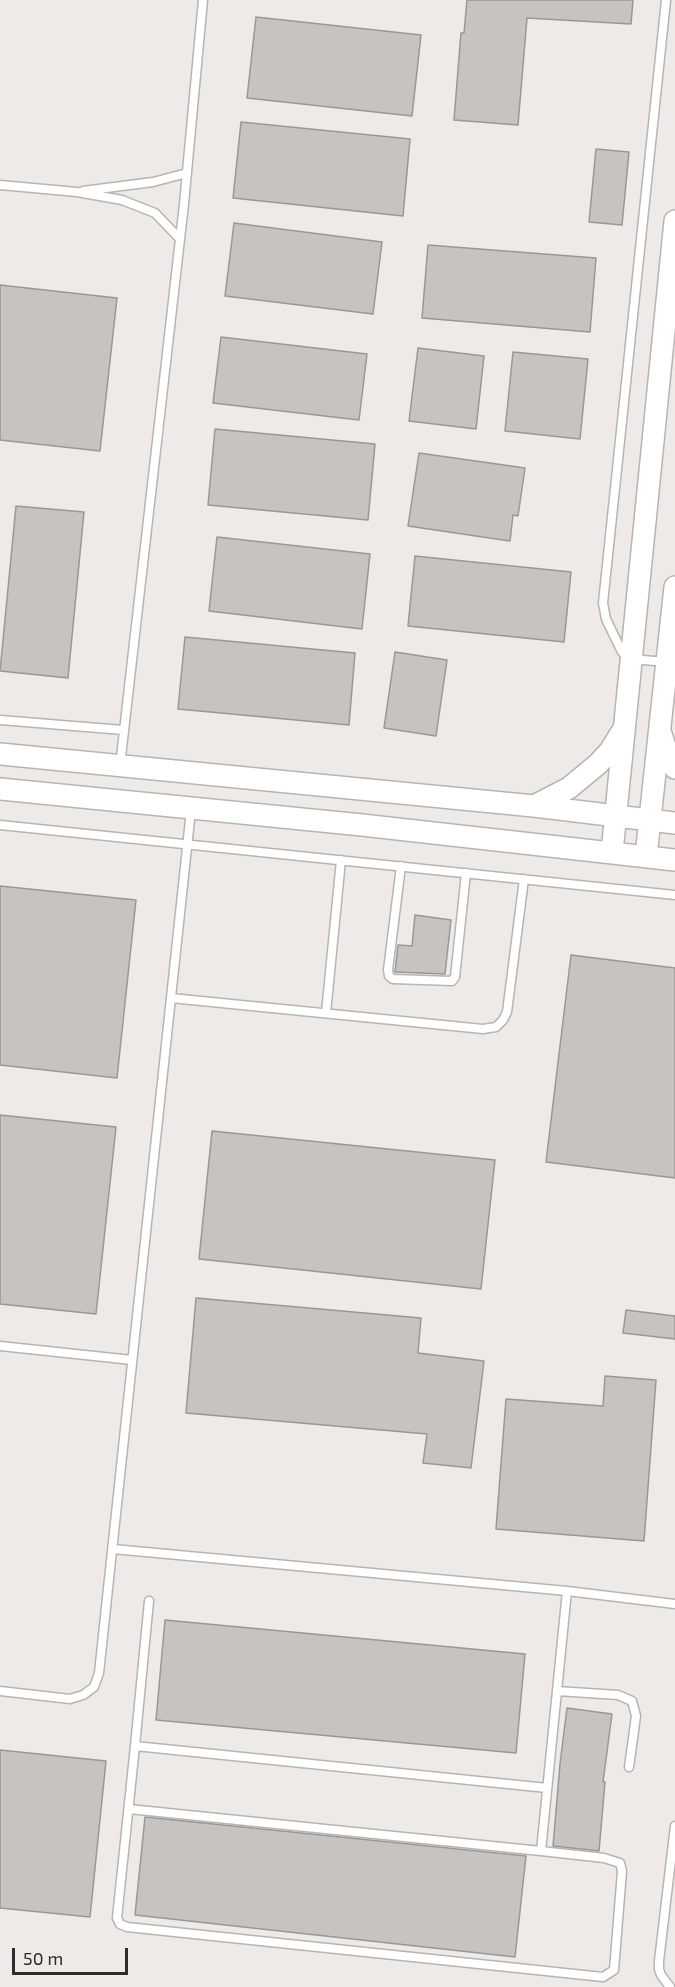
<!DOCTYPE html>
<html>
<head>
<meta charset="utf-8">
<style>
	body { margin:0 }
	#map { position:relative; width:675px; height:1987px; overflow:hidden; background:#edeae7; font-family:"Exo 2",sans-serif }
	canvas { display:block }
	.scale { position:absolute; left:12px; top:1948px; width:116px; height:27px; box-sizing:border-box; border:3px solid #2d2c2b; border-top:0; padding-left:8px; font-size:18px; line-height:21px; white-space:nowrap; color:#2d2c2b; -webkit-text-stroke:4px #edeae7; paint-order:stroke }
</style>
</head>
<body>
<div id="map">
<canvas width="675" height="1987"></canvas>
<div class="scale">50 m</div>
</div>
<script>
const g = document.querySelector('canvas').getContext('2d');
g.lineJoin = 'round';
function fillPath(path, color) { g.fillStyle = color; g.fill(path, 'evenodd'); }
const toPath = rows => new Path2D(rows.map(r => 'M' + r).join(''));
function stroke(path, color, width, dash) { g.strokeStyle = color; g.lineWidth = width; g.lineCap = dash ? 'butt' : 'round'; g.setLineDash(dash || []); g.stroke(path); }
const building = toPath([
	[467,0,633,0,631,24,527,18,518,125,454,120,461,33,464,33,467,0],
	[256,17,421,35,412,116,247,98,256,17],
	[241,122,410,139,403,216,233,198,241,122],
	[596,149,629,152,622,225,589,222,596,149],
	[234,223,382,242,373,314,225,296,234,223],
	[428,245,596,258,590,332,422,318,428,245],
	[0,285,117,298,100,451,0,440,0,285],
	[221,337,367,354,359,420,213,403,221,337],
	[418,348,484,356,476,429,409,421,418,348],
	[513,352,588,359,580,439,505,431,513,352],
	[215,429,375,444,368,520,208,505,215,429],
	[419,453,525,468,518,516,513,515,510,541,408,526,419,453],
	[16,506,84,512,68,678,0,671,16,506],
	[217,537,370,554,362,629,209,611,217,537],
	[415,556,571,572,564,642,408,626,415,556],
	[185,637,355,653,349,725,178,709,185,637],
	[395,652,447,660,436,736,384,728,395,652],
	[0,886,136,900,117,1078,0,1065,0,886],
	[415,915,451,920,445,974,395,972,398,945,412,946,415,915],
	[571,955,675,968,675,1178,546,1162,571,955],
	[0,1115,116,1127,96,1314,0,1304,0,1115],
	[212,1131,495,1160,481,1289,199,1259,212,1131],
	[196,1298,421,1318,418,1353,484,1361,471,1468,423,1463,427,1434,186,1413,196,1298],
	[626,1310,675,1316,675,1339,623,1333,626,1310],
	[605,1376,656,1380,644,1541,496,1529,506,1399,603,1406,605,1376],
	[165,1620,525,1654,516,1753,156,1720,165,1620],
	[567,1708,612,1714,603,1782,605,1782,599,1851,553,1846,560,1764,567,1708],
	[0,1750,106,1761,90,1917,0,1908,0,1750],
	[145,1817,526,1856,515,1957,135,1915,145,1817]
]);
const service = toPath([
	[666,0,603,603,606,619,622,652,631,659,667,662],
	[0,185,77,192,122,200,155,213,180,239],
	[83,191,153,182,187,173],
	[0,720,123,730],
	[120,766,184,204,203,0],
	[0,825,675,895],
	[401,866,388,970,389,976,393,979,452,981,455,977,466,873],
	[171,998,483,1029,496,1027,503,1020,507,1012,524,879],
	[326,1013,341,860],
	[0,1346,132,1360],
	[113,1549,567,1591,675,1604],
	[149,1601,135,1746,547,1788],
	[0,1691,70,1699,83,1695,94,1687,99,1673,191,810],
	[557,1691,618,1695,632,1701,636,1716,629,1767],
	[129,1809,541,1851,604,1858,620,1863,622,1871,614,1970,603,1977,127,1927,120,1924,117,1918,135,1746],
	[541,1851,567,1591],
	[670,1987,661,1975,659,1969,659,1961,675,1826]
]);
const tertiary = toPath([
	[661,734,667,753,675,768],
	[0,754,534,806,675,823],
	[0,789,362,825,675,860],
	[534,806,569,788,598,764,610,751,623,730],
	[612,852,675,221],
	[646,856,675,587]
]);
fillPath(building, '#c6c3c1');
stroke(building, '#9a9794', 1.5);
stroke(service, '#b7b4b1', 11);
stroke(tertiary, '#b7b4b1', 24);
stroke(service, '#fff', 8);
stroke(tertiary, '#fff', 21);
</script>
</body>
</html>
